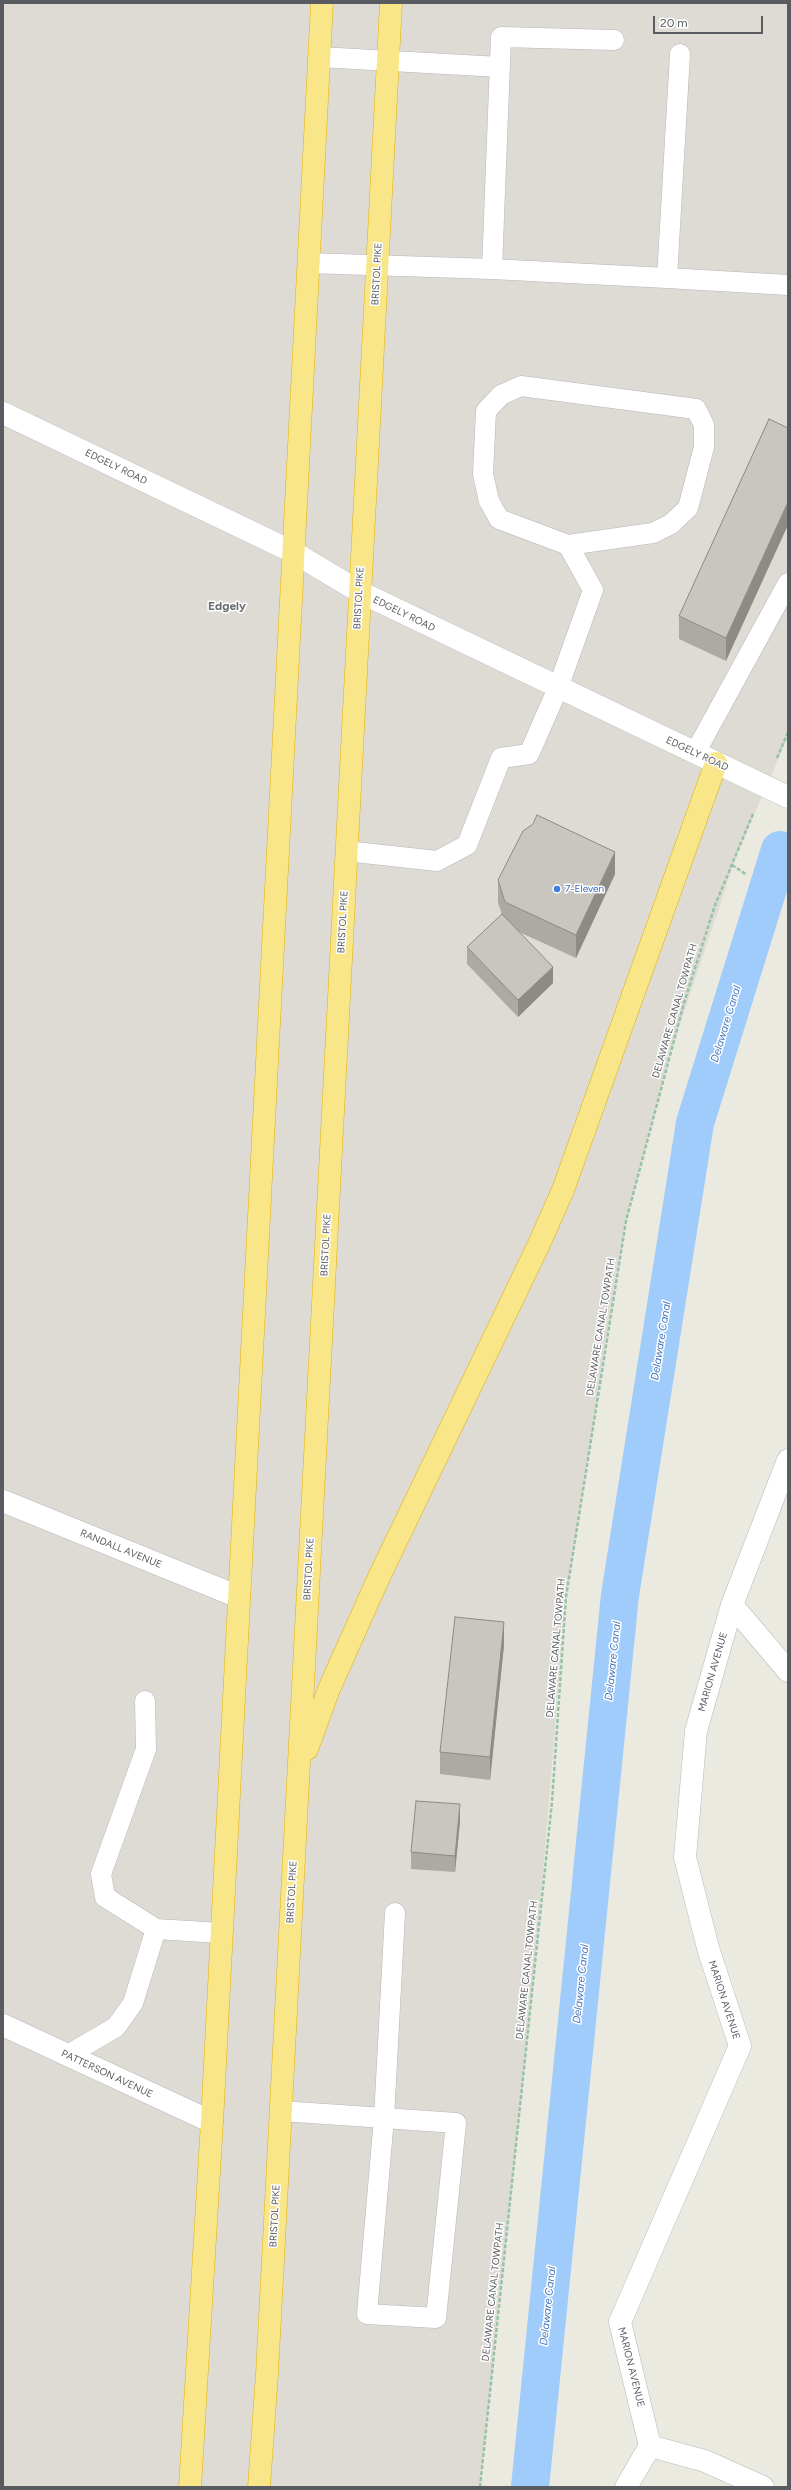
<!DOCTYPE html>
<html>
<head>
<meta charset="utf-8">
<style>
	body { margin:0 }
	#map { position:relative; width:791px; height:2490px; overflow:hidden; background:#ebeae0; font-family:Figtree,sans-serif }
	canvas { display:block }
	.frame { position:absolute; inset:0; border:4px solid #595b60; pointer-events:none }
	.scale { position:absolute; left:653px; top:16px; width:110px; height:18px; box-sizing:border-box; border:2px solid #595b60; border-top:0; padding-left:5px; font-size:12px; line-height:14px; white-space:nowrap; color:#595b60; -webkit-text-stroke:3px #fff; paint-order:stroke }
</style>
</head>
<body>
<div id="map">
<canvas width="791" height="2490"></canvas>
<div class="frame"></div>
<div class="scale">20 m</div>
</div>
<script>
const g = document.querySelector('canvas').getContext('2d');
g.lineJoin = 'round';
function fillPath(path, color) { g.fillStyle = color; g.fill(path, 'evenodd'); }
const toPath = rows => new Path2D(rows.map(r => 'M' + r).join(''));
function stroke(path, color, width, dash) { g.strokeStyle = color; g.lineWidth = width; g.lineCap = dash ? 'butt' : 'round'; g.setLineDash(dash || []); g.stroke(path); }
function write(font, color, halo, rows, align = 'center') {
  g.font = font + ' Figtree,sans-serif'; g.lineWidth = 3; g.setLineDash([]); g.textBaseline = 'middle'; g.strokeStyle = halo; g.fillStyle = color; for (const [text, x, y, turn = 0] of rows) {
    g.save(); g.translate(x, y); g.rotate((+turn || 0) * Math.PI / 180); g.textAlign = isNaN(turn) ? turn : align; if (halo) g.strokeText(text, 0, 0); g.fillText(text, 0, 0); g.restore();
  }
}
const industrial = toPath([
	[3,3,788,3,788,737,738,851,670,1054,626,1221,566,1597,534,1978,480,2487,3,2487]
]);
const canal = toPath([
	[530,2487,620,1595,695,1123,780,850]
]);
const path = toPath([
	[777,758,788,732],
	[732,865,747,875],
	[480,2487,552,1802,566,1597,626,1221,684,1003,715,905,753,814]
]);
const lane = toPath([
	[319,57,500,67],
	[308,263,492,269,667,278,680,54],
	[492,269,501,37,614,40],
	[667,278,788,285],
	[695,753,788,583],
	[346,851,437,861,467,845,501,758,529,754,558,688,593,590,568,545,499,519,489,501,483,474,486,411,501,395,521,386,696,409,704,425,704,447,688,508,671,524,653,533,568,545],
	[145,1701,146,1749,101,1874,105,1897,156,1929,221,1933],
	[68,2055,116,2027,133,2003,156,1929],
	[281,2111,384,2118,456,2123,436,2318,367,2314,384,2118,395,1913]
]);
const street = toPath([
	[3,1501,239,1597],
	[732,1605,788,1671],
	[3,2025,212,2122],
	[650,2446,620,2322,740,2046,708,1948,685,1857,696,1731,732,1605,788,1460],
	[626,2487,650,2446,705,2461,763,2487]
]);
const secondary = toPath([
	[3,413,293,552,360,592,788,797]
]);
const highway = toPath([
	[307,1749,329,1689,379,1577,539,1244,563,1190,716,763],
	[190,2487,212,2122,322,3],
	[259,2487,267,2374,391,3]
]);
const wall = toPath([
	[769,419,726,661,679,639,679,616],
	[615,874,576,958,519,932,553,983,518,1017,467,964,467,947,502,914,498,903,498,880],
	[504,1645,490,1780,440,1774,440,1752],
	[460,1821,455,1872,411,1869,411,1852]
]);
const shadedWall = toPath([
	[788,502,788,525,726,661,726,638],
	[615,852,615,874,576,958,576,935],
	[553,967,553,983,518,1017,518,1000],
	[504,1622,504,1645,490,1780,490,1757],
	[460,1804,460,1821,455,1872,455,1856]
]);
const building = toPath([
	[769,419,788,428,788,502,726,638,679,616,769,419],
	[537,815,615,852,576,935,505,902,498,880,523,831,533,824,537,815],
	[502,914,553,967,518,1000,467,947,502,914],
	[455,1617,504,1622,490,1757,440,1752,455,1617],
	[416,1801,460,1804,455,1856,411,1852,416,1801]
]);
const markers = [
	[557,889,4,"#3f7fe0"]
];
const streetNames = [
	["BRISTOL PIKE",377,274,-87],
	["EDGELY ROAD",116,467,26],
	["BRISTOL PIKE",359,598,-87],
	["EDGELY ROAD",404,614,26],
	["EDGELY ROAD",697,754,25],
	["BRISTOL PIKE",343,922,-87],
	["DELAWARE CANAL TOWPATH",675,1011,-74],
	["BRISTOL PIKE",326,1245,-87],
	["DELAWARE CANAL TOWPATH",601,1327,-81],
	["RANDALL AVENUE",121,1549,22],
	["BRISTOL PIKE",309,1569,-87],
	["DELAWARE CANAL TOWPATH",556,1648,-85],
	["MARION AVENUE",713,1672,-74],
	["BRISTOL PIKE",292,1892,-87],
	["DELAWARE CANAL TOWPATH",527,1970,-84],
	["MARION AVENUE",724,2000,72],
	["PATTERSON AVENUE",107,2074,25],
	["BRISTOL PIKE",275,2216,-87],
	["DELAWARE CANAL TOWPATH",493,2292,-84],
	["MARION AVENUE",631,2367,76]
];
const shopNames = [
	["7-Eleven",565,889]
];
const waterNames = [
	["Delaware Canal",726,1024,-73],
	["Delaware Canal",661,1341,-81],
	["Delaware Canal",613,1661,-84],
	["Delaware Canal",581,1984,-84],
	["Delaware Canal",548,2306,-84]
];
const quarterNames = [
	["Edgely",227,606]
];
fillPath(industrial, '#dddbd4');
stroke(canal, '#9fccfb', 38);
stroke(lane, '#b6b7bc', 21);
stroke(street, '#b6b7bc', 23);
stroke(secondary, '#b6b8be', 23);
stroke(highway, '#e2b108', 23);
stroke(path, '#96c3a7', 2.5, [4, 2]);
stroke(lane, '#fff', 20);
stroke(street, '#fff', 22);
stroke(secondary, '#fff', 22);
stroke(highway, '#f8e689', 22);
fillPath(wall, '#acaaa4');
fillPath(shadedWall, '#8c8b86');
fillPath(building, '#c8c6bf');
stroke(building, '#8c8b86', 1);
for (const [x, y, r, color] of markers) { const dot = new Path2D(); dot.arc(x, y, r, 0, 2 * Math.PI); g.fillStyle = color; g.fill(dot); stroke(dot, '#fff', 1.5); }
write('10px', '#595b60', '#fff', streetNames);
write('10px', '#366cbe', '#fff', shopNames, 'left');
write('italic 11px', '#4475bd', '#fff', waterNames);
write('bold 12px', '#6a6d72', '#fff', quarterNames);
</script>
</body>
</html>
